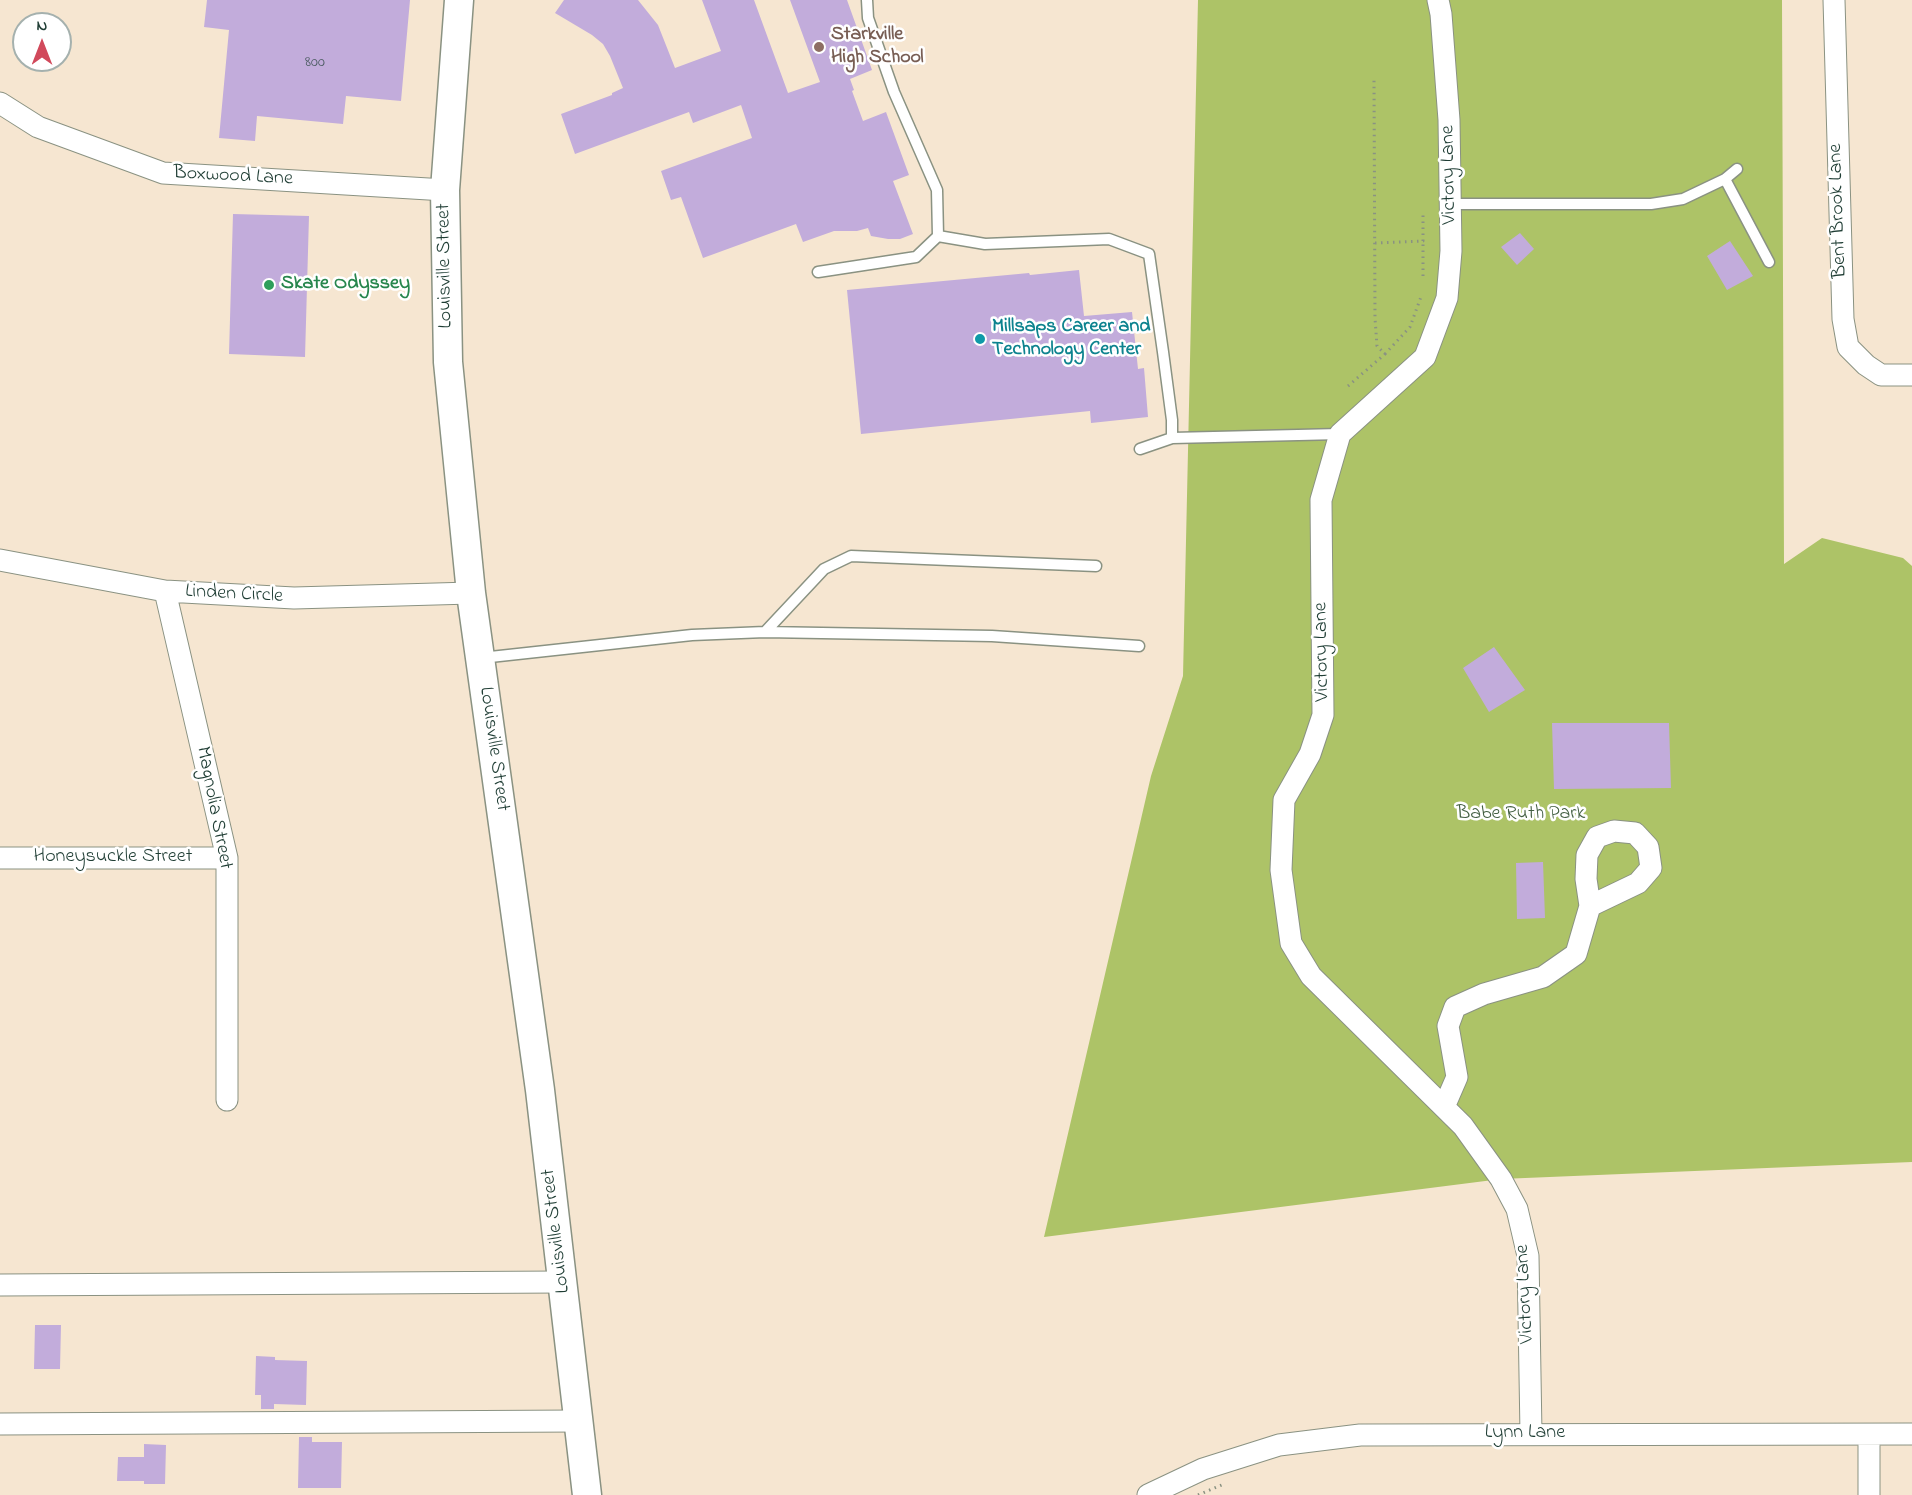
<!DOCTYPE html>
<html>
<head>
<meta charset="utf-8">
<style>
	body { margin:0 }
	#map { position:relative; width:1912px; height:1495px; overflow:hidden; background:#f6e6d1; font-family:"Indie Flower",sans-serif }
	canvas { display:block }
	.north { position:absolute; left:12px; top:12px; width:60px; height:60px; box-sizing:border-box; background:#fff; border:2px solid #a5b1ae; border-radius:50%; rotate:0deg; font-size:16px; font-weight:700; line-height:24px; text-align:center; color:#1f3d34 }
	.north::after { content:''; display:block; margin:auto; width:21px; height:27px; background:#d1495b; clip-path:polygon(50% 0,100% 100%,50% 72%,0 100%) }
</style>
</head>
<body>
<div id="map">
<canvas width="1912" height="1495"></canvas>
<div class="north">N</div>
</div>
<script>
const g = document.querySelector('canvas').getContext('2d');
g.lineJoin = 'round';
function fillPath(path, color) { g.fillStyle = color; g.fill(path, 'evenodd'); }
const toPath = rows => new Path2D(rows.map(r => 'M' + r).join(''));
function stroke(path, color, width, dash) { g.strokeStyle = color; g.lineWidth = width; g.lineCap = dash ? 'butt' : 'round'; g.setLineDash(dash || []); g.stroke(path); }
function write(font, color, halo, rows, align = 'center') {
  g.font = font + ' "Indie Flower",sans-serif'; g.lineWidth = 5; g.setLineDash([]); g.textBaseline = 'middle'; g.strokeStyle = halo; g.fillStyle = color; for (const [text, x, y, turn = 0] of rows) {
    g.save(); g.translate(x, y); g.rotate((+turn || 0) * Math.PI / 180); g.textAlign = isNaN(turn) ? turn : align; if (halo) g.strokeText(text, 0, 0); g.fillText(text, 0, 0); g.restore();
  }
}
const green = toPath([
	[1198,0,1782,0,1784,564,1822,538,1903,558,1912,566,1912,1162,1501,1179,1044,1237,1151,776,1183,676]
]);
const building = toPath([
	[207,0,410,0,401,101,346,96,343,124,257,116,255,141,219,138,229,30,204,27],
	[564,0,638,0,658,25,675,68,721,51,702,0,754,0,788,93,820,82,790,0,847,0,872,70,850,79,854,90,852,91,863,121,886,112,909,175,893,181,913,234,900,239,888,239,871,236,868,228,857,231,834,231,803,242,796,224,703,258,681,197,671,200,661,171,752,138,741,105,693,123,689,112,575,154,561,114,612,95,612,93,623,88,610,56,603,44,592,35,555,13],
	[233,214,309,216,305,357,229,354],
	[1520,233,1534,249,1517,265,1501,247],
	[1730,241,1753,276,1727,290,1707,256],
	[1079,270,1084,316,1132,312,1138,369,1144,368,1148,417,1091,423,1090,411,861,434,847,290,1029,273,1030,275],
	[1494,647,1525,690,1489,712,1463,668],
	[1552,723,1669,723,1671,788,1554,789],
	[1543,862,1545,918,1517,919,1516,863],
	[35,1325,61,1325,60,1369,34,1369],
	[256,1356,275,1357,275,1360,307,1361,306,1405,274,1404,274,1409,261,1409,261,1395,255,1395],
	[299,1437,312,1437,312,1442,342,1442,341,1488,298,1488],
	[144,1444,166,1445,165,1484,144,1484,144,1481,117,1481,118,1457,144,1457]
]);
const path = toPath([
	[1375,243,1423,241,1423,211],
	[1423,276,1423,241],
	[1385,354,1410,327,1422,294],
	[1348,386,1385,354,1377,346,1375,318,1374,80],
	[1198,1495,1224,1484]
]);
const service = toPath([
	[1725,179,1769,262],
	[1451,204,1651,204,1683,199,1725,179,1737,169],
	[938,236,985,244,1109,239,1149,254,1163,352,1172,420,1172,438,1140,449],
	[818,272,916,257,938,236,937,190,894,92,868,18,867,0],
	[1172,438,1340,434],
	[765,632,824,569,851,556,1096,566],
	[481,658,692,635,765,632,992,636,1139,646]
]);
const minor = toPath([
	[1438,0,1441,14,1449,120,1451,251,1447,298,1425,357,1340,434,1321,500,1323,715,1310,754,1284,800,1281,870,1291,943,1311,976,1463,1126,1501,1179,1517,1209,1528,1256,1531,1434],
	[1834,0,1843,319,1848,347,1866,365,1881,375,1912,375],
	[0,103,38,127,163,173,445,190],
	[0,560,165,591,294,598,471,593],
	[165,591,227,858,227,1100],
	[0,858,227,858],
	[1444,1107,1457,1077,1448,1026,1455,1007,1484,994,1543,977,1576,954,1590,906,1638,883,1651,868,1648,847,1635,833,1614,831,1597,837,1587,855,1586,879,1590,906],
	[0,1285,563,1282],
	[0,1424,579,1421],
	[1148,1495,1203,1469,1279,1445,1360,1435,1912,1434],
	[1869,1495,1869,1435]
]);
const secondary = toPath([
	[459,0,445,190,448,362,471,593,540,1090,587,1495]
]);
const markers = [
	[819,47,6,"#8d6e63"],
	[269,285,6,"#2e9e5b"],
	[980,339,6,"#0f9aa8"]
];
const numberNames = [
	["800",315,63]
];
const educationNames = [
	["Starkville",831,36],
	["High School",831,59]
];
const streetNames = [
	["Victory Lane",1450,175,-91],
	["Boxwood Lane",233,177,3],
	["Bent Brook Lane",1839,211,-92],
	["Louisville Street",446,266,-91],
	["Linden Circle",234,595,3],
	["Victory Lane",1323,652,-91],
	["Louisville Street",493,749,82],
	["Magnolia Street",213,808,79],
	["Honeysuckle Street",113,858],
	["Louisville Street",557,1231,-97],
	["Victory Lane",1526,1294,-93],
	["Lynn Lane",1525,1434]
];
const leisureNames = [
	["Skate Odyssey",281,285]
];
const cultureNames = [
	["Millsaps Career and",992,328],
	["Technology Center",992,351]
];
const parkNames = [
	["Babe Ruth Park",1521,815]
];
fillPath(green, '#adc367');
fillPath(building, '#c2acdb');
stroke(service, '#8a9282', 13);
stroke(minor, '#8a9282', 23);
stroke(secondary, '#8a9282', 31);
stroke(path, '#8a9282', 3, [1.5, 4.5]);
stroke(service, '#fff', 10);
stroke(minor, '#fff', 21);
stroke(secondary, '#fff', 28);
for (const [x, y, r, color] of markers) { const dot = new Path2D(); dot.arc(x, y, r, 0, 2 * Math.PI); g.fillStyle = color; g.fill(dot); stroke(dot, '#fff', 2); }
write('16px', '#48595e', null, numberNames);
write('bold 20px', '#785e54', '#fff', educationNames, 'left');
write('20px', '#1f3d34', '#fff', streetNames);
write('bold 20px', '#27864d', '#fff', leisureNames, 'left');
write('bold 20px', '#0d838f', '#fff', cultureNames, 'left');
write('20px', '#425e41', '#fff', parkNames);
</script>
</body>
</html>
